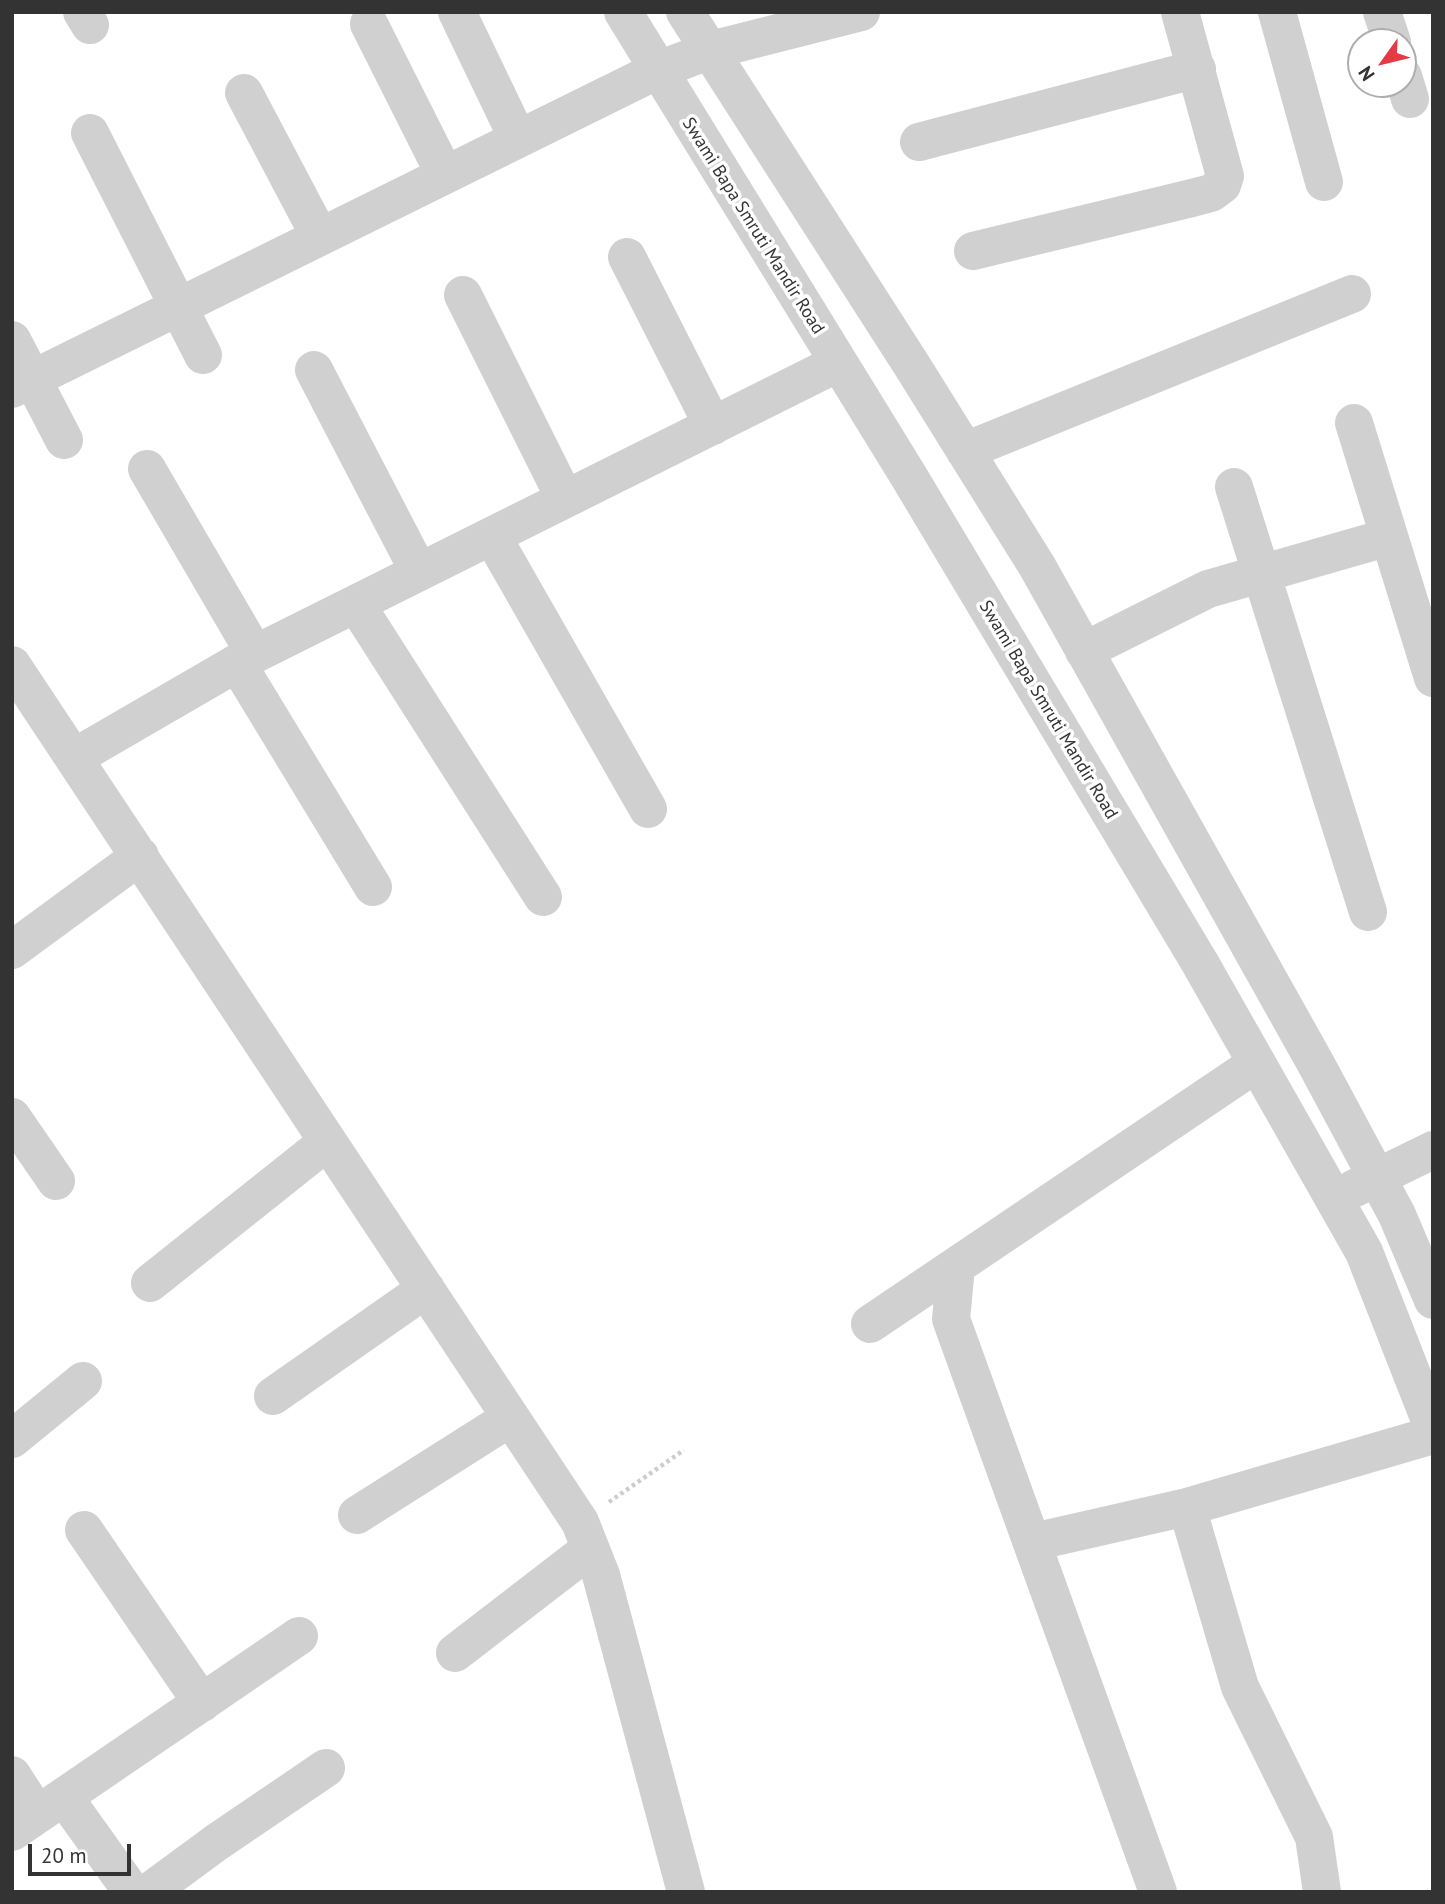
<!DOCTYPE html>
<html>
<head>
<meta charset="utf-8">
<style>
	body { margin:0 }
	#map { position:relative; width:1445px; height:1904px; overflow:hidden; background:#fff; font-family:"PT Sans",sans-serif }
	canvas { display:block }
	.frame { position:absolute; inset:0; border:14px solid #333; pointer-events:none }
	.north { position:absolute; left:1347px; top:28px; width:70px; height:70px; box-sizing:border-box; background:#fff; border:2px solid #adadad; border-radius:50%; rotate:236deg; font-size:19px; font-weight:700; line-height:28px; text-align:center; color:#333 }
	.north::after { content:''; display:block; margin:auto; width:24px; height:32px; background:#e63946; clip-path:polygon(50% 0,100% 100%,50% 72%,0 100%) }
	.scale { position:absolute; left:28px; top:1844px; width:103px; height:32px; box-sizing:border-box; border:4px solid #333; border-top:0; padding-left:9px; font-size:21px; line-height:24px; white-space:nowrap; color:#333; -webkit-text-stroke:5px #fff; paint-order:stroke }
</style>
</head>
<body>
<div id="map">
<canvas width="1445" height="1904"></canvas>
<div class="frame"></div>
<div class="north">N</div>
<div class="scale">20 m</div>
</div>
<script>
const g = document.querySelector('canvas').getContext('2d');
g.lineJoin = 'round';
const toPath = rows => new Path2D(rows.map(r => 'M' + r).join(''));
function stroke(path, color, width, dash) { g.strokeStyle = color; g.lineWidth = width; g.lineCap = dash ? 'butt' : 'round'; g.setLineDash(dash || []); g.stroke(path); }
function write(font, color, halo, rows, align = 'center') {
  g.font = font + ' "PT Sans",sans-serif'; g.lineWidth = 7; g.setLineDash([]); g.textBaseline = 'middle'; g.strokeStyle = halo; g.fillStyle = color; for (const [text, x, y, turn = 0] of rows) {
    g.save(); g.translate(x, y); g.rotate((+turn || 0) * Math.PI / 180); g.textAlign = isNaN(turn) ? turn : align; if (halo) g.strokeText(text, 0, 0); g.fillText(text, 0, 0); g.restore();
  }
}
const path = toPath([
	[609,1502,684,1450]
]);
const minor = toPath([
	[82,12,90,25],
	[457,12,518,139],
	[623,12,908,475,1200,963,1364,1252,1433,1428],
	[685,12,911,364,1037,566,1316,1064,1397,1215,1433,1300],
	[1277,12,1324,182],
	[1382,12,1392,42],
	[369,24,445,175],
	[1403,76,1410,99],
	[244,93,320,237],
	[90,133,203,355],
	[919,142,1197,69],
	[973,251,1192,198,1211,193,1222,185,1225,176,1180,12],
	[627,257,713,426],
	[463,295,565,499],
	[12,340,64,440],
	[314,370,419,572],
	[12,389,658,70,711,50,861,12],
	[1354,423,1433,678],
	[965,451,1352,294],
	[147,469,255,654],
	[1234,487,1368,912],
	[492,536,648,809],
	[356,604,543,897],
	[1084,651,1208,589,1389,537],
	[237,663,373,887],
	[12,665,580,1522,601,1575,686,1892],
	[75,757,237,663,838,363],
	[12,950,140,856],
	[12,1117,56,1181],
	[1353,1189,1433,1150],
	[956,1267,951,1319,1158,1892],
	[150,1283,327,1142],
	[870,1324,1257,1063],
	[273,1396,426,1289],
	[12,1439,83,1381],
	[1187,1507,1240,1687,1314,1837,1322,1892],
	[357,1515,510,1418],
	[84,1530,202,1703],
	[1033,1542,1187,1507,1433,1435],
	[455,1653,590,1549],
	[12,1775,37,1814],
	[64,1797,132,1892],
	[12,1832,299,1636],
	[149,1892,217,1842,326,1768]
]);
const streetNames = [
	["Swami Bapa Smruti Mandir Road",753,226,58],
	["Swami Bapa Smruti Mandir Road",1048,710,59]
];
stroke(path, '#cdcdcd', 4.5, [3.5, 3.5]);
stroke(minor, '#d0d0d0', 38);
write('18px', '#333', '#fff', streetNames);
</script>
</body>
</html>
